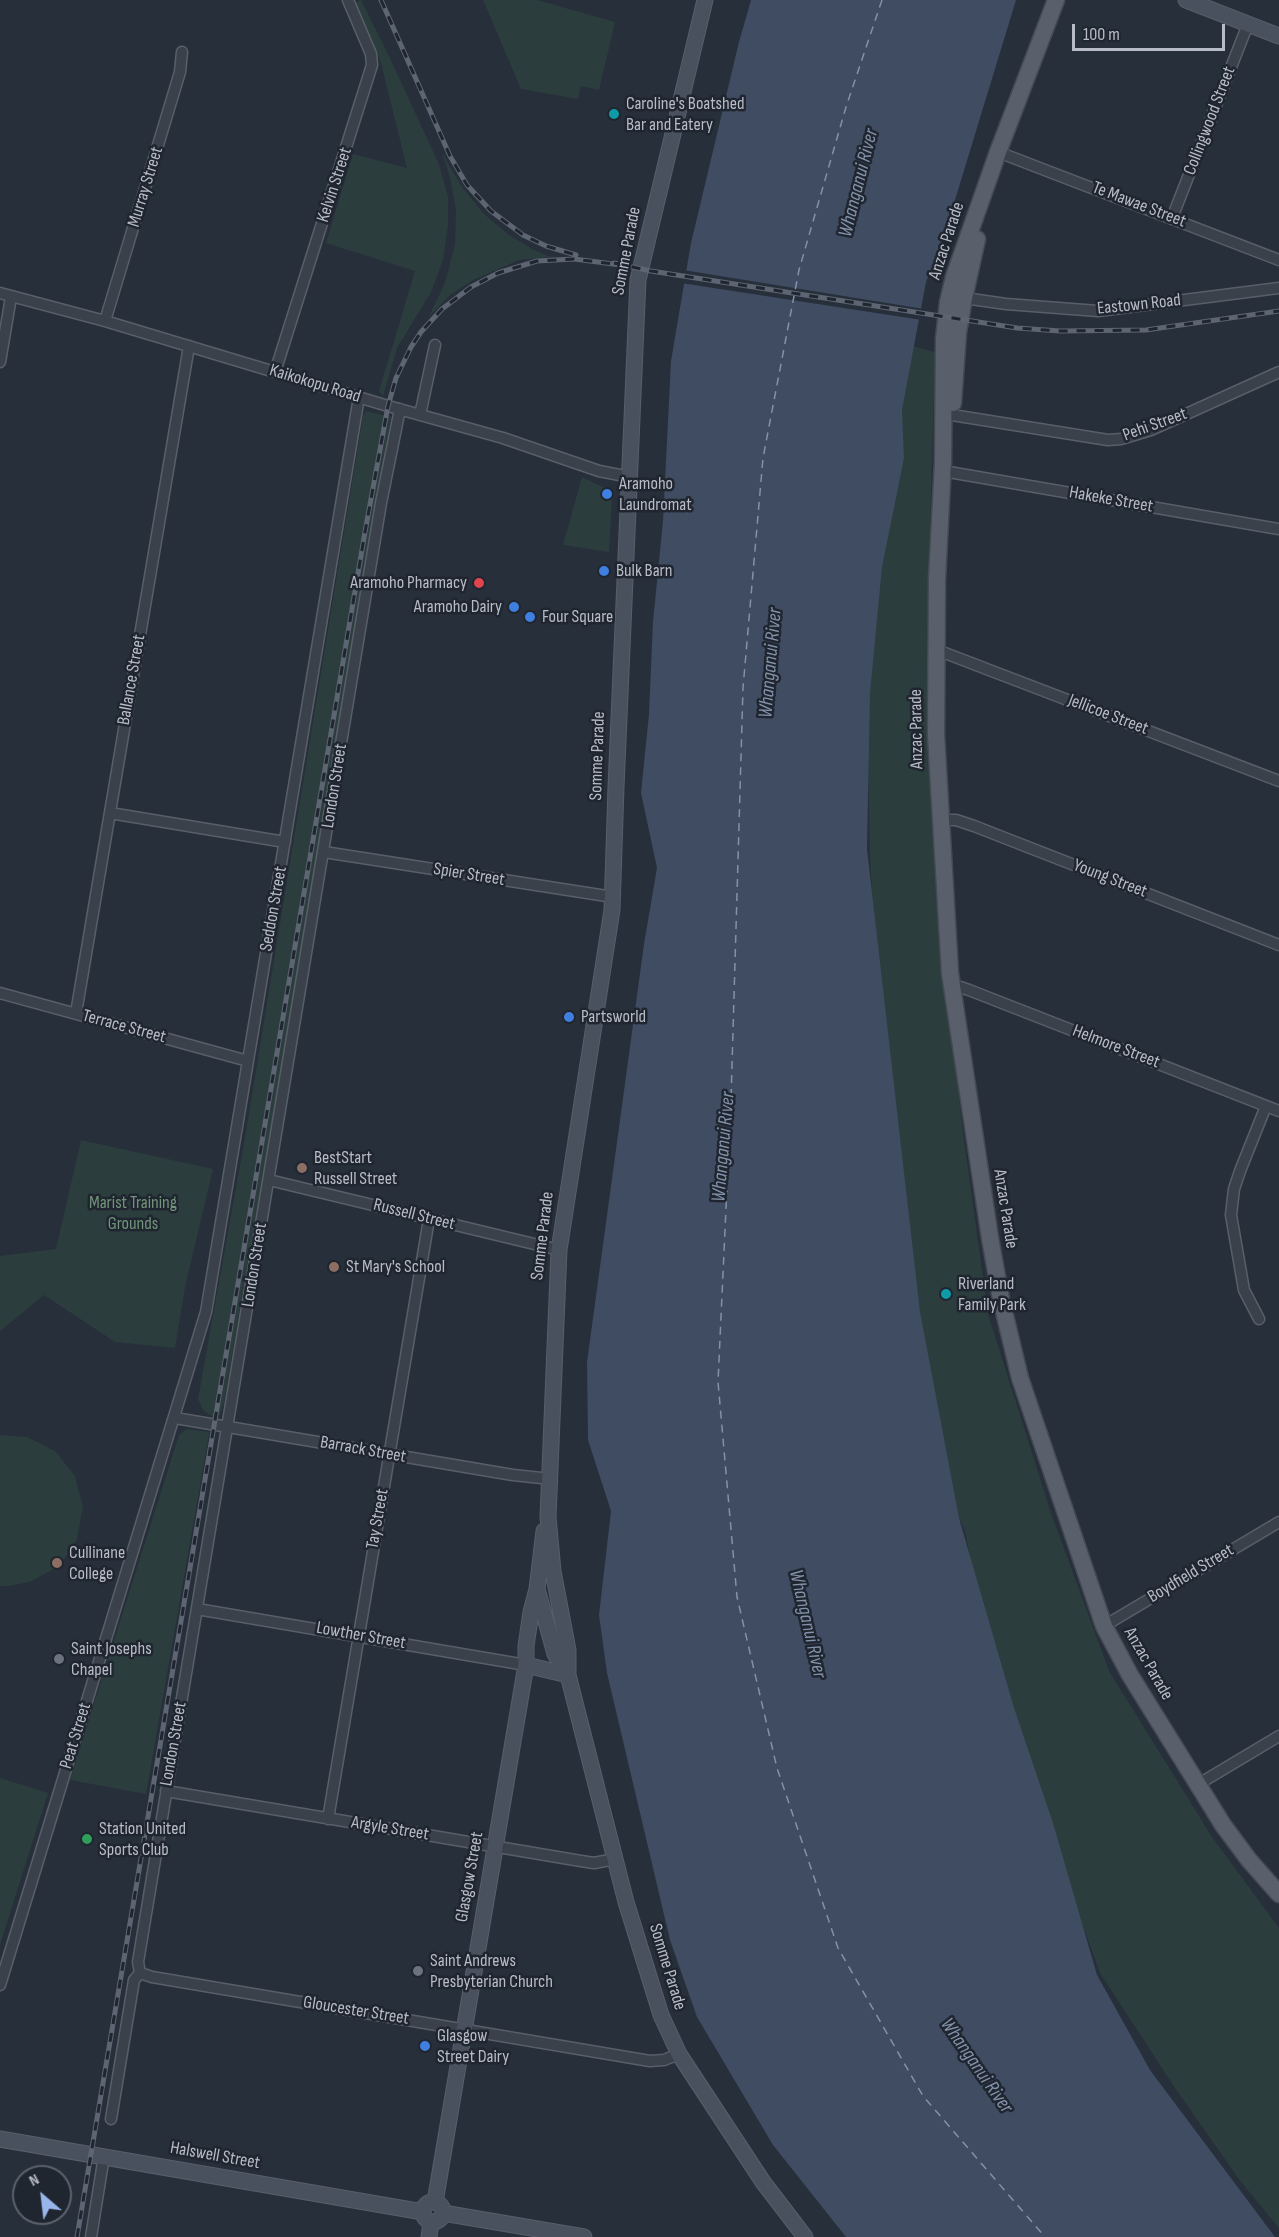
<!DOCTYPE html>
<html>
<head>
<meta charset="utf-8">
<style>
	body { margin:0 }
	#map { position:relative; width:1279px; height:2237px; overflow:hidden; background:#272f3b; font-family:"Sofia Sans Condensed",sans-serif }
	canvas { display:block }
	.north { position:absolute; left:12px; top:2165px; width:60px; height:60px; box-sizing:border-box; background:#202630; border:2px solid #5c626c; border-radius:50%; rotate:332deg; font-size:16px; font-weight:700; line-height:24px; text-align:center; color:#b7bcc7 }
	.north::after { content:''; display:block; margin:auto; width:21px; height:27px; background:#98b6ea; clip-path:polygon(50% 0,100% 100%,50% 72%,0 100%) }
	.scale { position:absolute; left:1072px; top:24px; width:153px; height:27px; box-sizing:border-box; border:3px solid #b7bcc7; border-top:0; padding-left:8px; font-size:18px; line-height:21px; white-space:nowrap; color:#b7bcc7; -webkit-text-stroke:4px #202630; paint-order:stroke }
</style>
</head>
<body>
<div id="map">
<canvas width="1279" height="2237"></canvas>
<div class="north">N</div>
<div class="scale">100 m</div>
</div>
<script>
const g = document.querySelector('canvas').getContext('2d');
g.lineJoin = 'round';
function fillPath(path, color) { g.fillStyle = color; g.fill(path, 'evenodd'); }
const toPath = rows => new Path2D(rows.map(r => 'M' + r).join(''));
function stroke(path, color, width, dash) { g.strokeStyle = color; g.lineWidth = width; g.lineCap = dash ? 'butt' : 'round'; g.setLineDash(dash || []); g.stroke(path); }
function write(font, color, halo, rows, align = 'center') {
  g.font = font + ' "Sofia Sans Condensed",sans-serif'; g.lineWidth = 5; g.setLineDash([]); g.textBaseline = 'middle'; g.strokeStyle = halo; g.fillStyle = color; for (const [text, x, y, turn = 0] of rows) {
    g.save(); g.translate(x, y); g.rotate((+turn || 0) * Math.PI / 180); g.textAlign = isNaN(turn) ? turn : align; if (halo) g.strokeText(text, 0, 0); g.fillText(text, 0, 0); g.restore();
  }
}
const green = toPath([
	[360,0,361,0,388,54,438,162,448,196,448,225,443,260,431,292,397,348,383,396,379,391,415,271,326,243,353,154,407,168,381,63,356,3],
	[483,0,537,0,615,22,599,90,581,86,578,99,521,89],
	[442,153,462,187,484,214,509,235,534,250,548,256,558,256,519,260,473,280,450,295,428,318,445,283,455,244,456,210,450,178],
	[912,346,935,352,927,642,936,894,963,1132,988,1314,1051,1513,1109,1671,1212,1837,1279,1928,1279,2228,1241,2182,1175,2088,1100,1973,1044,1819,987,1653,965,1530,959,1518,933,1415,881,1045,870,859,866,662,886,494],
	[366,411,391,417,224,1402,220,1415,213,1417,203,1410,198,1399,245,1138,363,416],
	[582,477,605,488,612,497,609,552,563,545],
	[81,1140,213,1169,185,1287,175,1348,115,1342,44,1295,0,1331,0,1256,56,1249],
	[187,1429,209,1432,208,1440,146,1794,70,1780,179,1435],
	[0,1435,27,1437,55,1451,75,1476,83,1507,77,1539,72,1548,59,1566,30,1582,9,1586,0,1586],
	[0,1778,48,1793,0,1945]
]);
const water = toPath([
	[751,0,1016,0,944,236,926,282,902,410,904,458,882,567,870,693,867,849,920,1312,959,1518,1014,1708,1053,1823,1097,1975,1150,2070,1275,2237,846,2237,773,2145,697,2017,670,1940,607,1673,599,1615,611,1511,588,1440,587,1362,644,944,657,868,641,793,649,714,653,622,663,521,671,361,691,243,739,42]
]);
const pier = toPath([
	[683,270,924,309,922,320,681,283]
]);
const ferry = toPath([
	[882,0,846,107,799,270,763,458,743,688,731,1100,718,1382,737,1597,777,1768,838,1948,923,2096,1045,2237]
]);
const street = toPath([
	[998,152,1279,260],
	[1172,218,1248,24],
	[0,293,105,321,388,406,503,438,599,471,630,477],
	[964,298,1006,304,1098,311,1279,288],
	[105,321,180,72,182,52],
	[0,362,11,297],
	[275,372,372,65,371,54,348,0],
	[420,415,435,345],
	[952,415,1108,440,1121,439,1151,430,1279,372],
	[943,471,1279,529],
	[937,650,1279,781],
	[110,813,285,842],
	[940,820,956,820,974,826,1279,945],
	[324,852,613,897],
	[953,989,960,987,969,990,1279,1111],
	[0,993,248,1061],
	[76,1013,189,346],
	[269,1180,559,1250],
	[1259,1319,1244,1290,1231,1215,1234,1189,1240,1171,1266,1106],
	[175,1418,513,1475,551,1479],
	[197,1609,526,1665],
	[1104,1626,1279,1522],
	[1197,1785,1279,1736],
	[166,1791,581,1861,594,1863,615,1859],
	[328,1819,429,1219],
	[140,1973,138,1962,381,503,400,409],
	[140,1973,152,1977,650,2061,664,2060,679,2054],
	[0,1985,206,1312,359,397],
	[111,2119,134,1980,140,1973],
	[91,2237,104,2156]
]);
const secondary = toPath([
	[705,0,638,280,616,787,612,910,559,1250,548,1517,553,1571,568,1650,568,1675,626,1902,661,2015,679,2054,763,2182,805,2237],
	[1186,0,1279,36],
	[544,1531,537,1589,555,1654,568,1675],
	[526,1665,568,1675],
	[0,2139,423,2212],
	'423 2212a10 10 0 1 1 20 0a10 10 0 1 1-20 0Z',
	[435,2202,526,1665,526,1646,531,1612,537,1589],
	[443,2213,584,2237],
	[429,2237,431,2222]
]);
const primary = toPath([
	[1056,0,998,152,954,277,948,302,944,339,943,462,937,579,936,735,950,973,990,1238,1001,1299,1020,1378,1104,1626,1130,1675,1223,1825,1249,1860,1279,1894],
	[953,403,958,332,964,298,977,239]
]);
const rail = toPath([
	[381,0,450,156,467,185,491,211,523,235,546,246,576,255],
	[614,263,651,271,1017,328,1060,331,1146,330,1279,311],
	[77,2237,365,532,388,406,396,378,411,347,421,332,442,309,471,287,498,273,537,261,574,259,621,265]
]);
const markers = [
	[614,114,6,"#0f9aa8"],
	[607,494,6,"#3f7fe0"],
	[604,571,6,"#3f7fe0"],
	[479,583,6,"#e0444e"],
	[514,607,6,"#3f7fe0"],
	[530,617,6,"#3f7fe0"],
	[569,1017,6,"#3f7fe0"],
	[302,1168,6,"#8d6e63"],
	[334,1267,6,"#8d6e63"],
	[946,1294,6,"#0f9aa8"],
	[57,1563,6,"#8d6e63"],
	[59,1659,6,"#6b7280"],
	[87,1839,6,"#2e9e5b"],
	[418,1971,6,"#6b7280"],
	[425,2046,6,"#3f7fe0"]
];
const poiNames = [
	["Caroline's Boatshed",626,104],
	["Bar and Eatery",626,125],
	["Aramoho",619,484],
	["Laundromat",619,505],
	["Bulk Barn",616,571],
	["Aramoho Pharmacy",467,583,"right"],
	["Aramoho Dairy",502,607,"right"],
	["Four Square",542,617],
	["Partsworld",581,1017],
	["BestStart",314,1158],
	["Russell Street",314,1179],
	["St Mary's School",346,1267],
	["Riverland",958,1284],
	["Family Park",958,1305],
	["Cullinane",69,1553],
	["College",69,1574],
	["Saint Josephs",71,1649],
	["Chapel",71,1670],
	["Station United",99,1829],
	["Sports Club",99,1850],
	["Saint Andrews",430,1961],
	["Presbyterian Church",430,1982],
	["Glasgow",437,2036],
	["Street Dairy",437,2057]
];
const streetNames = [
	["Collingwood Street",1210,121,-69],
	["Kelvin Street",335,185,-72],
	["Murray Street",146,187,-73],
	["Te Mawae Street",1139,205,21],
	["Anzac Parade",947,241,-72],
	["Somme Parade",627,251,-79],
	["Eastown Road",1139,305,-6],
	["Kaikokopu Road",315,384,17],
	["Pehi Street",1155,425,-20],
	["Hakeke Street",1111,500,10],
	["Ballance Street",132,680,-80],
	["Jellicoe Street",1108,715,21],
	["Anzac Parade",917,729,-91],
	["Somme Parade",598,756,-88],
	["London Street",335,786,-81],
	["Spier Street",469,875,9],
	["Young Street",1110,879,21],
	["Seddon Street",274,909,-80],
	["Terrace Street",124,1027,15],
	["Helmore Street",1116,1047,21],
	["Anzac Parade",1005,1209,81],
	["Russell Street",414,1215,14],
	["Somme Parade",543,1236,-83],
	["London Street",255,1265,-81],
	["Barrack Street",363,1450,10],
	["Tay Street",378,1519,-80],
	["Boydfield Street",1191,1574,-31],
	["Lowther Street",361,1636,10],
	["Anzac Parade",1148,1664,60],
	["Peat Street",76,1736,-73],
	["London Street",174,1744,-80],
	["Argyle Street",390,1829,9],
	["Glasgow Street",470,1877,-80],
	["Somme Parade",667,1967,73],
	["Gloucester Street",356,2011,9],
	["Halswell Street",215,2156,10]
];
const parkNames = [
	["Marist Training",133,1203],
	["Grounds",133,1224]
];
const waterNames = [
	["Whanganui River",859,183,-76],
	["Whanganui River",771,663,-85],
	["Whanganui River",724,1147,-85],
	["Whanganui River",807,1624,77],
	["Whanganui River",976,2066,55]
];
fillPath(green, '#2c3d3e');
fillPath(water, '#3f4c62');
fillPath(pier, '#272f3b');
stroke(ferry, '#8292aa', 1.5, [8, 6]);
stroke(street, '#595f69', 13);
stroke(secondary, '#595f69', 17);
stroke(primary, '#444a54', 19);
stroke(street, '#3b414b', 10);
stroke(secondary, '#49515e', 15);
stroke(primary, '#59606b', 16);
stroke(rail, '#5d6572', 5);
stroke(rail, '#202630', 3, [9]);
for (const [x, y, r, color] of markers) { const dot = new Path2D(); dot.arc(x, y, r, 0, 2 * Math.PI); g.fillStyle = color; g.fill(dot); stroke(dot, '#202630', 2); }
write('18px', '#b7bcc7', '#202630', poiNames, 'left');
write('18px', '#b7bcc7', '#202630', streetNames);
write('18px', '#71947a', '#202630', parkNames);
write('italic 20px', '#8292aa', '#202630', waterNames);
</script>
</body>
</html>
